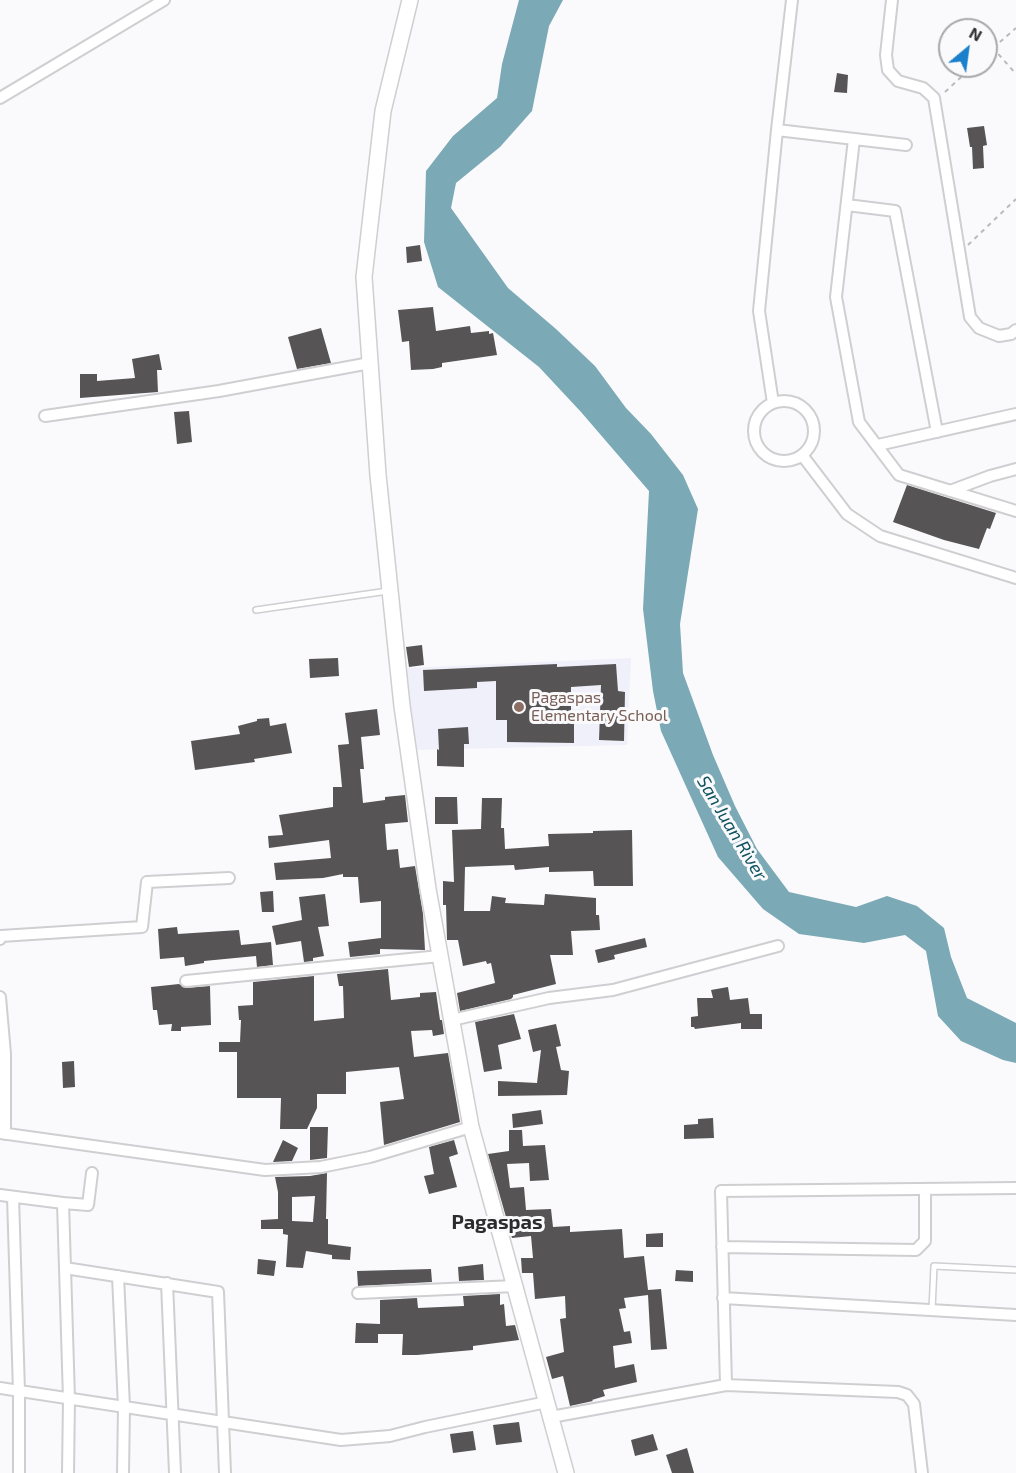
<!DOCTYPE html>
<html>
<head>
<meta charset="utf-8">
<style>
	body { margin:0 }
	#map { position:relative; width:1016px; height:1473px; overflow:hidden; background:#fafafc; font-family:"Exo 2",sans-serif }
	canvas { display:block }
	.north { position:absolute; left:938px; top:18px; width:60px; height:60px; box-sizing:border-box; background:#fafafc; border:2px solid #a8a8a9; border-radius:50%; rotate:29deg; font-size:16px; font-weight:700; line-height:24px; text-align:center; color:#2c2c2d }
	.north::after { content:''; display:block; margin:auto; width:21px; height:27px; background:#1b80cb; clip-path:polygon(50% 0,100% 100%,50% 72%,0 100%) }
</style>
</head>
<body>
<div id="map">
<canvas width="1016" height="1473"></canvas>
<div class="north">N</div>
</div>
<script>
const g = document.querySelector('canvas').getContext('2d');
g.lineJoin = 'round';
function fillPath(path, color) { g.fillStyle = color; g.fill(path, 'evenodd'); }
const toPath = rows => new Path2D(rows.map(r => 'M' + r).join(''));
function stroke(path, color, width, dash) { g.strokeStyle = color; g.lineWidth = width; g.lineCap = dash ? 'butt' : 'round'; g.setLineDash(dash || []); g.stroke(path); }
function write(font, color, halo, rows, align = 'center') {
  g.font = font + ' "Exo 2",sans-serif'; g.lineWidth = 6; g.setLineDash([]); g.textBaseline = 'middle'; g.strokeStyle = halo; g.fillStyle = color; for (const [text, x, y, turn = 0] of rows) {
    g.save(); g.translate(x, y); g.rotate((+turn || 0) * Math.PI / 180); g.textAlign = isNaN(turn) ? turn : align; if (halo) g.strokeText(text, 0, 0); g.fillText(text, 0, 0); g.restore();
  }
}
const built = toPath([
	[631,658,627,745,415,750,405,668]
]);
const water = toPath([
	[519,0,563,0,549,26,532,111,500,147,456,183,451,208,508,288,556,329,595,366,626,408,651,434,683,475,698,509,680,624,683,673,713,755,735,806,757,849,789,892,856,907,887,896,917,906,944,928,951,957,967,998,1016,1023,1016,1063,1003,1060,961,1041,938,1016,926,951,905,935,864,943,799,934,763,909,718,857,661,731,653,691,643,609,649,491,581,412,539,367,438,287,424,242,426,171,453,136,497,98,502,64]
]);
const building = toPath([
	[837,73,848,75,847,93,834,92],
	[984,126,987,145,983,146,984,168,973,169,972,147,970,147,967,128],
	[420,245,422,261,407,263,406,247],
	[433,307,436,331,470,326,471,333,489,331,489,334,493,333,497,355,442,363,442,367,433,369,411,370,409,341,402,342,398,310],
	[321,328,331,363,297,369,288,337],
	[159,354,162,370,157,370,158,392,80,398,80,374,97,374,97,381,135,378,132,359],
	[189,411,192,442,177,444,174,412],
	[907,485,996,513,990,529,987,528,979,549,944,540,893,522],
	[422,645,424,665,409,667,406,647],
	[338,658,339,676,310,678,309,659],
	[557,664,557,667,616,664,618,691,625,692,624,741,599,740,601,685,571,687,571,723,574,723,574,743,507,742,507,720,496,720,496,681,477,682,477,688,424,691,423,670],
	[377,709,380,735,361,737,364,769,360,769,363,803,385,800,385,797,405,795,408,822,385,824,387,850,398,849,400,868,415,866,423,914,425,950,380,949,380,954,350,957,348,942,381,938,381,901,360,903,358,877,343,877,343,874,323,878,276,880,274,863,331,858,329,840,269,848,268,836,283,835,279,815,333,807,333,787,342,787,338,745,349,744,345,713],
	[269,718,270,726,286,723,292,753,254,759,255,762,195,770,191,741,240,734,238,726,257,721,257,719],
	[468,727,469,744,464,744,464,767,437,766,437,749,439,750,438,729],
	[435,797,457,797,458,824,435,824],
	[482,798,502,798,501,828,504,828,505,849,549,846,548,834,593,833,593,831,632,830,633,886,594,886,593,871,549,872,549,867,515,870,514,865,465,867,464,911,490,911,492,896,506,898,505,903,544,905,545,894,596,898,596,915,599,915,600,930,571,931,573,955,550,955,556,984,513,995,513,997,511,999,460,1011,457,993,495,983,491,963,487,964,486,961,463,966,458,940,447,940,446,905,443,905,443,881,454,882,452,830,481,829],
	[273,891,274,912,262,912,260,892],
	[325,894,329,926,318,927,324,956,313,958,313,961,304,962,301,941,276,945,272,926,302,920,299,897],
	[177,927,178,934,239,930,241,945,271,942,273,965,257,967,256,956,204,961,204,963,185,966,184,957,160,959,158,929],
	[645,938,647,947,614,955,615,959,598,963,595,950],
	[388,969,391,1000,420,997,420,993,436,992,440,1020,442,1020,444,1034,433,1036,432,1030,411,1031,414,1057,448,1053,460,1122,384,1145,380,1102,404,1099,399,1067,346,1072,346,1094,317,1094,317,1108,307,1129,280,1129,281,1098,237,1098,237,1052,219,1052,219,1042,240,1042,241,1020,239,1020,238,1006,253,1005,253,982,314,976,314,1021,344,1018,343,986,339,986,337,974],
	[179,984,186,988,210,986,211,1025,181,1027,181,1031,171,1031,172,1024,159,1025,157,1010,153,1010,151,987],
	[728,987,730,1000,748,998,750,1014,762,1014,762,1029,741,1029,741,1023,695,1029,694,1027,691,1027,691,1017,698,1016,697,998,713,998,711,990],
	[514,1014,521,1039,498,1045,502,1069,484,1072,475,1022],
	[556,1024,561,1046,556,1047,561,1070,569,1071,567,1095,498,1096,498,1081,537,1083,541,1050,533,1052,528,1030],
	[74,1061,75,1087,63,1088,62,1062],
	[541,1110,543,1124,513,1128,512,1114],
	[713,1118,714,1138,684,1139,684,1125,698,1124,698,1119],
	[310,1127,328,1127,327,1158,310,1160],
	[509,1130,522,1130,523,1146,545,1145,549,1180,530,1181,529,1163,507,1164,510,1188,524,1187,526,1210,551,1209,553,1227,570,1226,570,1232,622,1229,624,1258,644,1256,648,1290,661,1289,667,1349,651,1350,648,1295,624,1298,626,1308,619,1309,624,1332,630,1331,632,1343,613,1346,615,1368,634,1364,637,1382,603,1390,605,1396,592,1400,593,1401,570,1406,563,1376,552,1379,546,1357,564,1352,560,1319,566,1318,565,1296,535,1299,533,1273,522,1273,521,1258,533,1258,531,1236,512,1238,488,1154,509,1151],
	[283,1140,298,1148,292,1161,273,1162],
	[454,1140,458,1154,449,1157,457,1187,429,1194,424,1176,434,1174,429,1147],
	[327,1173,326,1219,328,1219,328,1244,351,1247,350,1260,332,1259,332,1255,306,1251,303,1268,286,1267,288,1235,283,1234,283,1229,261,1229,261,1220,278,1219,278,1192,275,1177,310,1176],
	[315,1196,313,1222,292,1221,292,1197],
	[663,1233,663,1247,646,1247,646,1234],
	[258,1259,276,1261,274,1276,257,1274],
	[483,1264,484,1280,459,1281,458,1267],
	[431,1269,432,1282,358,1286,357,1271],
	[676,1270,693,1271,693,1282,675,1281],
	[500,1294,500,1305,504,1304,506,1326,515,1325,519,1340,473,1346,473,1350,417,1355,402,1355,403,1334,378,1334,378,1343,355,1343,356,1323,380,1324,380,1300,417,1298,418,1308,464,1306,463,1296],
	[519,1422,522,1442,496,1445,493,1425],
	[473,1431,476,1450,453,1453,450,1434],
	[653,1434,658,1450,635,1456,631,1440],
	[687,1448,694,1473,672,1473,666,1455]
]);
const path = toPath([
	[993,48,1016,28],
	[986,55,993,48,1016,74],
	[945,92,973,66],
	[968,245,1016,199]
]);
const service = toPath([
	[256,610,388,591],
	[932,1310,934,1266,1016,1270]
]);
const minor = toPath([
	[892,0,886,55,888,70,898,81,923,88,934,98,970,317,979,328,999,336,1011,334,1016,330],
	[0,98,164,0],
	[777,130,906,145],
	[854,139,836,297,859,422,899,475,1016,511],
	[847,205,895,211,937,432],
	'754 431a30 30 0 1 1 60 0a30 30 0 1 1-60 0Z',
	[773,403,759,311,777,130,792,0],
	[45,416,219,391,370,363],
	[878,445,1016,414],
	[802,455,847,514,880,536,1016,578],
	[950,491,990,476,1016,469],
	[0,939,1,936,142,927,147,882,229,878],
	[186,981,440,956],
	[0,997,5,1054,5,1134],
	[452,1020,549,998,613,990,778,946],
	[0,1133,265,1170,321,1167,370,1157,471,1127],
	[0,1195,63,1203,65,1268,218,1292,225,1473],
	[13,1197,19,1391,19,1473],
	[63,1203,88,1205,92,1173],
	[722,1247,916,1250,925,1241,925,1189],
	[65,1268,69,1399,68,1473],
	[118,1276,124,1407,123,1473],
	[167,1283,175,1473],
	[358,1293,515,1286],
	[723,1298,1016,1315],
	[726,1385,898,1392,907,1395,914,1404,922,1473],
	[0,1388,341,1440,390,1436,425,1427,547,1402],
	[551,1417,726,1385,721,1191,1016,1188]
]);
const secondary = toPath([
	[410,0,383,111,364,277,378,475,402,706,428,889,471,1127,566,1473]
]);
const markers = [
	[519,707,6,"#8d6e63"]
];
const educationNames = [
	["Pagaspas",531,698],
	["Elementary School",531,716]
];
const waterNames = [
	["San Juan River",732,828,59]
];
const quarterNames = [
	["Pagaspas",497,1222]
];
fillPath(built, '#f0f0fa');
fillPath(water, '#7ba9b6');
fillPath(building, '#565455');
stroke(service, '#cfcfd2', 8);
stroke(minor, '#cfcfd2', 14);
stroke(secondary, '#cfcfd2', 18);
stroke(path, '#bababc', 2, [4.5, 4.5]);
stroke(service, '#fff', 5);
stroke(minor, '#fff', 10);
stroke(secondary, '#fff', 15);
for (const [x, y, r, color] of markers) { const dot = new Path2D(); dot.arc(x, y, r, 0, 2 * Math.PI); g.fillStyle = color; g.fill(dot); stroke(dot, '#fafafc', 2); }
write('16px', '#785e54', '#fafafc', educationNames, 'left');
write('italic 18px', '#0f5260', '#fafafc', waterNames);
write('bold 20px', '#2c2c2d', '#fafafc', quarterNames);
</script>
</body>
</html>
